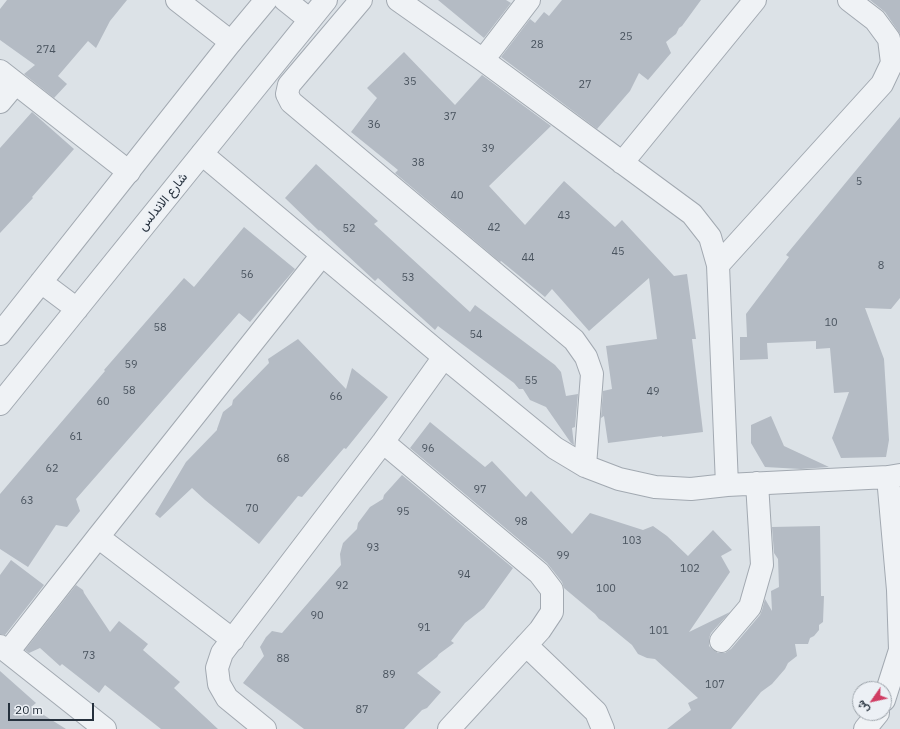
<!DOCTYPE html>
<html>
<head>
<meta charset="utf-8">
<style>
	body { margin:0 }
	#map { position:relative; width:900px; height:729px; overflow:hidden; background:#dce2e7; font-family:"IBM Plex Sans",Vazirmatn,sans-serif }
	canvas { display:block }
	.north { position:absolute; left:852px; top:681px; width:40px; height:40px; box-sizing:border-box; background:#ecf0f5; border:1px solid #9da4ab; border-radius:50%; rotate:236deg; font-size:11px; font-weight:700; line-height:16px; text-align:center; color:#26313d }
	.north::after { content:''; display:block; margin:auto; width:14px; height:18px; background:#d03d63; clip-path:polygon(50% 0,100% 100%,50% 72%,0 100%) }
	.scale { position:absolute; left:8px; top:703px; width:86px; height:18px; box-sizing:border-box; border:2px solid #26313d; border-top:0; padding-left:5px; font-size:12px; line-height:14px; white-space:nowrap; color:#26313d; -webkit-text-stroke:3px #ecf0f5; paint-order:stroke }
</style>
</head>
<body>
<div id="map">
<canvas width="900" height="729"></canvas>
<div class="north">ش</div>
<div class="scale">20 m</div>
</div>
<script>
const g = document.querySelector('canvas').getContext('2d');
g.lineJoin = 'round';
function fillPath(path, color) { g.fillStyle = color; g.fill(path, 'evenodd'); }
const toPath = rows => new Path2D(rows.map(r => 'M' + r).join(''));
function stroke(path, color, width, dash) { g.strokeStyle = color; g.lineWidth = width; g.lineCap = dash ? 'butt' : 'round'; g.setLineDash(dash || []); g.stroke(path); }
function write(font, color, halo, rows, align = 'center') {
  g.font = font + ' "IBM Plex Sans",Vazirmatn,sans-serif'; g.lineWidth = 3; g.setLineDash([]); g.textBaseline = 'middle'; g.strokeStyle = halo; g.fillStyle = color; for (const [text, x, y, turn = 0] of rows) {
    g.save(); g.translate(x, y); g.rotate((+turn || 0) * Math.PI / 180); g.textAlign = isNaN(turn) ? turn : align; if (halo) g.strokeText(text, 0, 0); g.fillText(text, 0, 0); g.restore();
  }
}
const building = toPath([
	[7,0,127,0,110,21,96,48,88,41,58,76,67,84,54,98,24,74,35,65,0,40,0,9],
	[438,0,506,0,511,3,484,38],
	[562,0,701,0,682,26,679,28,676,34,666,42,671,53,648,80,639,73,630,91,597,129,501,57,530,19,535,23,544,12,549,16],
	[870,0,900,0,900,34,885,12],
	[404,52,455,105,482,75,551,126,489,186,525,225,564,181,615,227,622,220,674,276,687,274,696,339,692,339,703,432,662,437,662,436,608,443,604,416,601,418,603,391,612,389,606,346,657,339,649,278,589,331,552,289,545,297,501,261,500,262,395,173,398,170,351,132,377,98,367,88],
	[32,112,74,149,32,197,33,198,0,233,0,148],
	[900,117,900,298,891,309,865,308,884,359,889,440,886,457,841,458,832,438,849,392,834,393,830,348,816,349,816,341,767,343,768,359,740,360,740,337,747,337,746,314,789,257,786,255],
	[316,164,378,221,374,224,470,312,475,305,555,365,561,372,566,396,578,394,575,427,572,428,574,445,571,443,546,407,530,400,523,389,519,389,514,383,438,326,435,330,378,278,375,281,320,230,319,231,285,198],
	[244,227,295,269,250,322,239,313,76,499,80,511,67,527,56,525,28,567,0,549,0,494,105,371,104,370,184,278,194,287],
	[298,339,346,389,352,368,388,397,346,449,344,448,302,497,298,496,259,544,205,500,192,488,160,518,155,514,186,462,217,430,217,429,223,412,232,405,233,400,269,363,268,359],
	[771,416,784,446,829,467,801,469,765,467,751,443,751,425],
	[430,422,485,467,492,461,526,497,531,491,572,534,590,513,643,530,653,526,667,536,688,556,713,530,732,550,721,556,730,572,689,632,730,612,711,633,709,638,709,646,713,650,718,653,725,653,731,649,760,615,762,610,765,599,772,611,771,591,779,587,778,559,774,553,772,527,820,526,821,596,824,596,823,622,819,625,819,630,814,636,810,638,808,644,795,644,797,656,788,663,785,669,772,684,761,692,731,729,667,729,691,710,688,703,698,698,655,659,647,658,638,654,632,645,604,622,599,619,595,614,564,588,562,582,547,563,410,448],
	[402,475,513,568,484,608,465,623,451,641,454,643,439,654,437,657,417,673,441,692,427,708,422,710,404,729,304,729,243,683,264,656,260,647,266,637,272,631,282,633,341,565,340,554,343,543,357,529,358,523,370,507,383,499,384,495],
	[11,560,44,585,5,635,0,634,0,575],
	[76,585,83,590,84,593,110,632,119,621,148,644,143,650,180,682,174,688,218,729,161,729,105,685,99,693,62,664,60,666,40,648,29,653,25,650],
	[0,671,36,703,31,707,66,729,0,729]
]);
const minor = toPath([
	[177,0,231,42],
	[361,0,289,85,287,94,291,102,574,340,586,357,592,374,585,466],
	[398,0,483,60,692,214,710,237,718,265,727,485],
	[483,60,529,0],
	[0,71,129,172],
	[0,102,15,84],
	[202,154,444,357,555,448,585,466,619,479,655,487,691,489,727,485,888,477,900,475],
	[622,163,755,0],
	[718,265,882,84,892,63,889,39,875,20,849,0],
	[383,442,539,573,552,590,552,612,540,630,449,729],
	[98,537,233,640],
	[721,641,750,607,762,565,757,483],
	[526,645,596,712,603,729],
	[0,646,105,729],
	[8,652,98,537,322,255],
	[884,700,900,650,898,590,888,477],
	[265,729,227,698,219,684,217,668,222,653,383,442,444,357],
	[865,729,878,713]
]);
const tertiary = toPath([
	[285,0,310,20],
	[41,282,77,309],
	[0,334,231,42,266,0],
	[0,404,326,0]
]);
const numberNames = [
	["25",626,37],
	["28",537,45],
	["274",46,50],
	["35",410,82],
	["27",585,85],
	["37",450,117],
	["36",374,125],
	["39",488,149],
	["38",418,163],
	["5",859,182],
	["40",457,196],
	["43",564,216],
	["42",494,228],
	["52",349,229],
	["45",618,252],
	["44",528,258],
	["8",881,266],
	["56",247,275],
	["53",408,278],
	["10",831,323],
	["58",160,328],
	["54",476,335],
	["59",131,365],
	["55",531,381],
	["58",129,391],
	["49",653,392],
	["66",336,397],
	["60",103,402],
	["61",76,437],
	["96",428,449],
	["68",283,459],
	["62",52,469],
	["97",480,490],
	["63",27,501],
	["70",252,509],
	["95",403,512],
	["98",521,522],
	["103",632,541],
	["93",373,548],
	["99",563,556],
	["102",690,569],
	["94",464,575],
	["92",342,586],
	["100",606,589],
	["90",317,616],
	["91",424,628],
	["101",659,631],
	["73",89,656],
	["88",283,659],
	["89",389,675],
	["107",715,685],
	["87",362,710]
];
const streetNames = [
	["شارع الاندلس",163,202,-51]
];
fillPath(building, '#b4bbc4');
stroke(minor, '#a2a9b1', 24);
stroke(tertiary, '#a2a9b1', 24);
stroke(minor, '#eff2f5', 22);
stroke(tertiary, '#eff2f5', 22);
write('11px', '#4a545f', null, numberNames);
write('13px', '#26313d', '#ecf0f5', streetNames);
</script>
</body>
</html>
